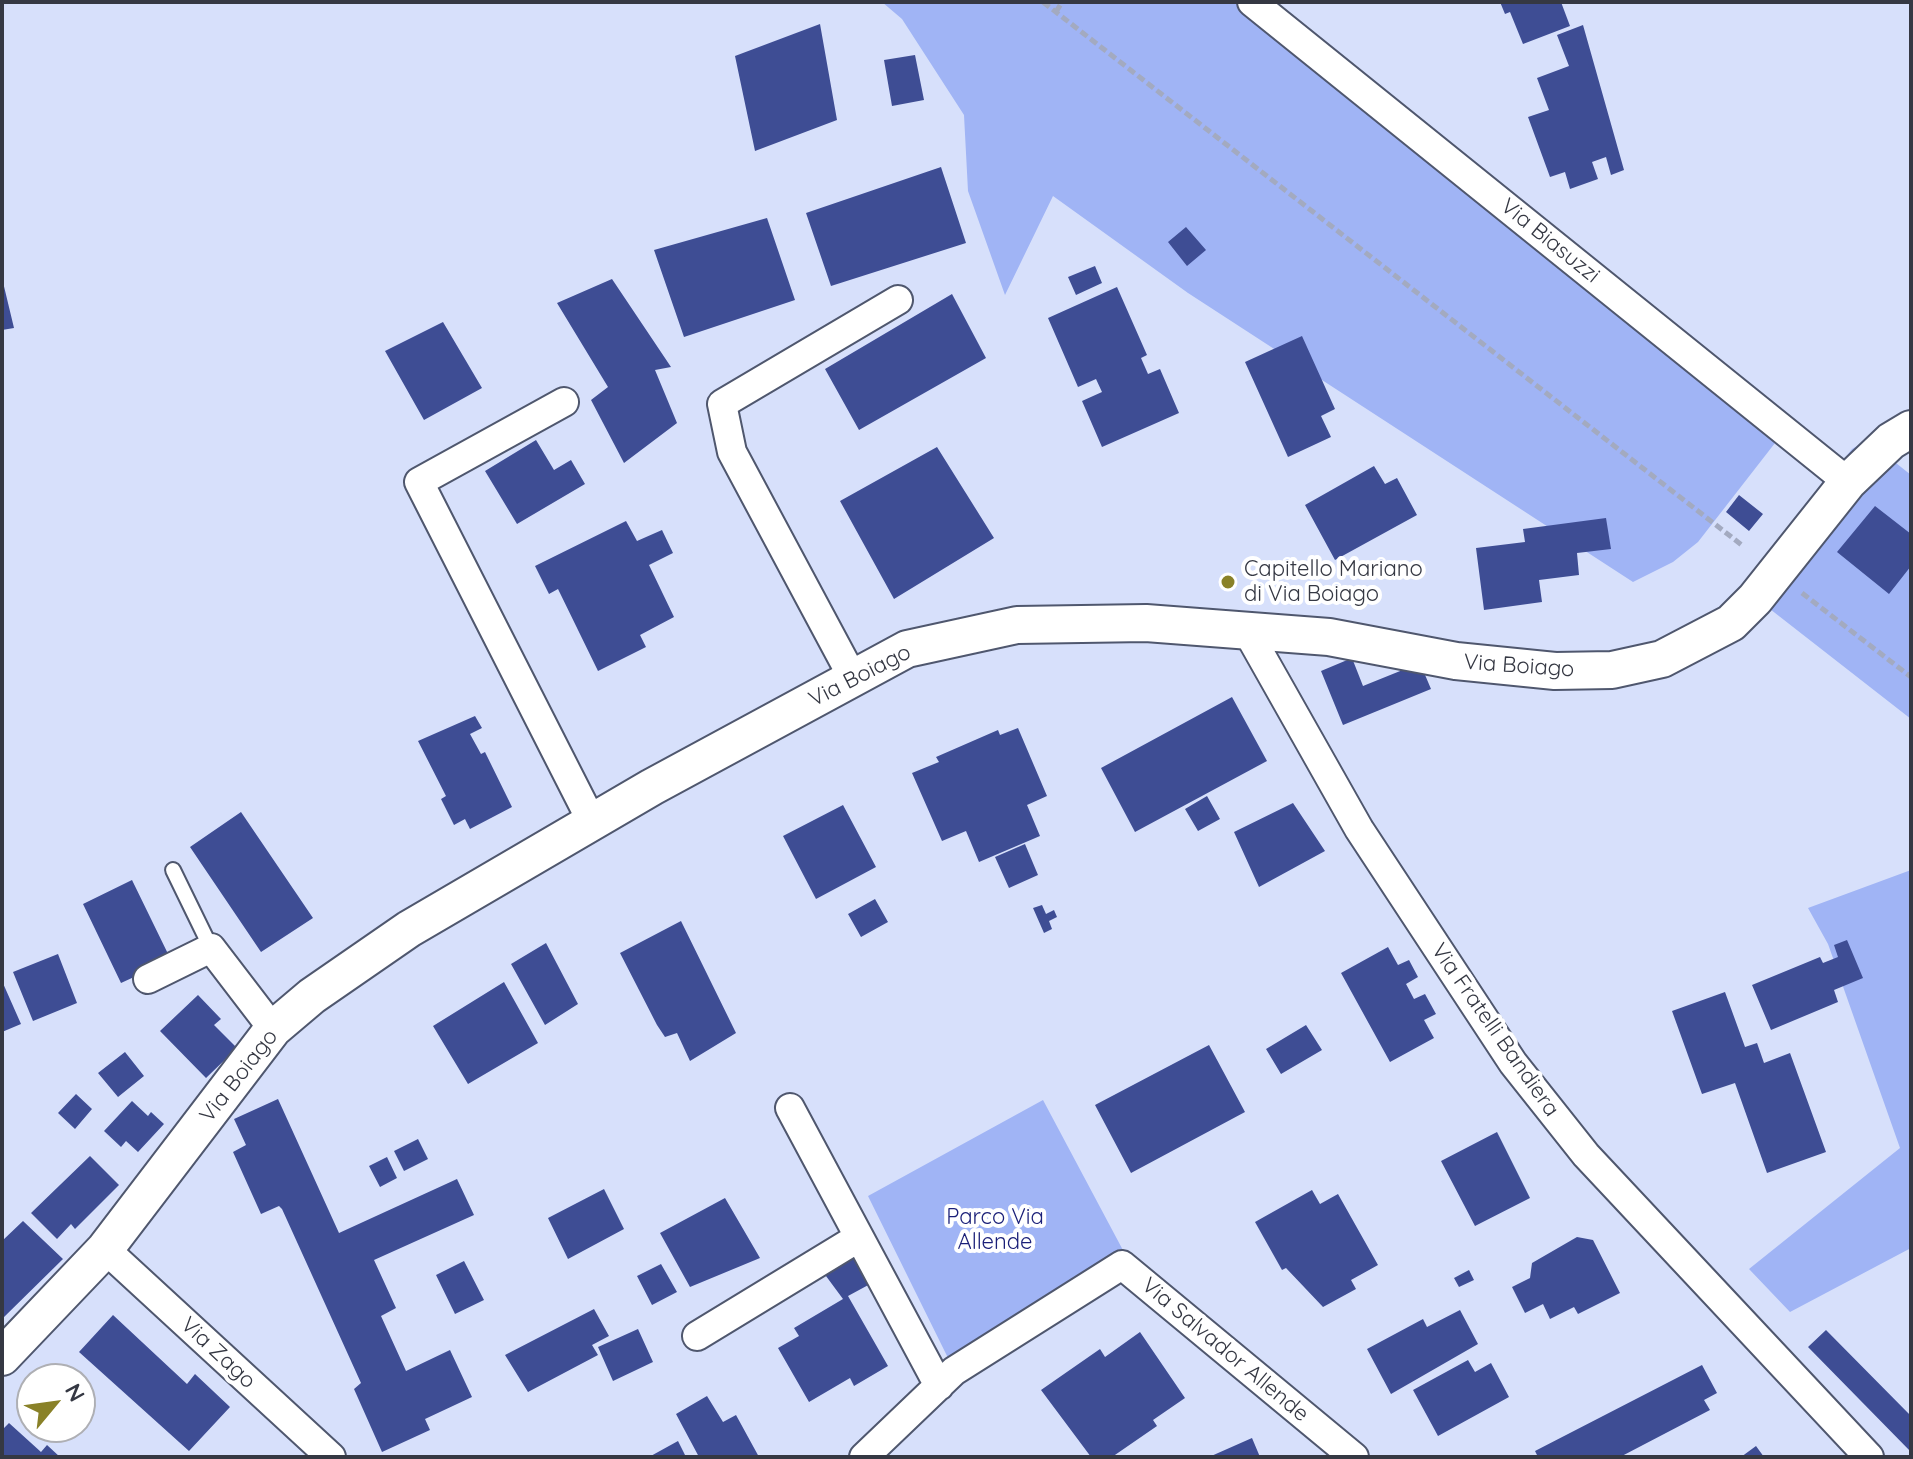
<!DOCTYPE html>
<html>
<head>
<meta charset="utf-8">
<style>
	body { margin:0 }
	#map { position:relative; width:1913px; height:1459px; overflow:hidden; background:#d7e0fb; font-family:Quicksand,sans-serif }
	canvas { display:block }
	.frame { position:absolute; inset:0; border:4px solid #353843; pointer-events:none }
	.north { position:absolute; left:16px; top:1363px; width:80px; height:80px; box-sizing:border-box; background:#fff; border:2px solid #aeafb4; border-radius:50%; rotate:61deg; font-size:22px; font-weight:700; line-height:32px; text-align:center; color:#353843 }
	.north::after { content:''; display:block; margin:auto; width:28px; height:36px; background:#898128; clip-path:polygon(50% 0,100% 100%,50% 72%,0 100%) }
</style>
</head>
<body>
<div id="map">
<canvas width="1913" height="1459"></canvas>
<div class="frame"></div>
<div class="north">N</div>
</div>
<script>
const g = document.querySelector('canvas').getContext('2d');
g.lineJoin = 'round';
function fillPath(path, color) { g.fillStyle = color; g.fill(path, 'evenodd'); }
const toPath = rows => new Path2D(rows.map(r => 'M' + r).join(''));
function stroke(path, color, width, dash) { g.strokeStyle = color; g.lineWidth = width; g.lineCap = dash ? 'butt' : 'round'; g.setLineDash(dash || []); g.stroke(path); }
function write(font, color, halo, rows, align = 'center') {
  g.font = font + ' Quicksand,sans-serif'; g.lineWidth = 8; g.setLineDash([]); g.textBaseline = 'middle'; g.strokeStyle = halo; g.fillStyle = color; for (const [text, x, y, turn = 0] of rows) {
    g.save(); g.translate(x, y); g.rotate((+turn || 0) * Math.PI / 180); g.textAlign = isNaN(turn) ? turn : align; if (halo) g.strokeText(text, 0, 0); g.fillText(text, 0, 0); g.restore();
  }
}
const green = toPath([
	[882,2,1239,2,1782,434,1698,542,1673,562,1633,582,1188,293,1053,196,1005,295,968,191,964,115,902,19],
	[1867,440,1911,475,1911,719,1743,588,1852,449],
	[1911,870,1911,1248,1790,1312,1749,1269,1900,1148,1828,944,1808,908],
	[1043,1100,1125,1254,951,1364,868,1196]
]);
const building = toPath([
	[1500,2,1561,2,1570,26,1523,44,1510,12,1505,14],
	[820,24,837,120,755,151,735,56],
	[1583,25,1624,170,1611,175,1606,157,1592,162,1598,179,1570,189,1565,172,1550,177,1528,117,1549,110,1537,78,1569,66,1557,35],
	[915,55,924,100,892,106,884,60],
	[941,167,966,243,831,286,806,213],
	[767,218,795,300,684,337,654,250],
	[1186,227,1206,250,1187,266,1168,242],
	[1095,266,1102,283,1076,295,1068,277],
	[2,278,14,328,2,330],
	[612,279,671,367,655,370,677,423,624,463,591,400,608,387,557,303],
	[1117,287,1147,355,1141,358,1148,374,1160,369,1179,413,1102,447,1082,401,1102,392,1096,379,1078,387,1048,318],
	[952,294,986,358,859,430,825,369],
	[443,322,482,388,424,420,385,351],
	[1302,336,1335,409,1321,416,1331,437,1288,457,1245,362],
	[536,440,554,470,571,460,585,484,517,524,485,471],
	[937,447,994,538,894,599,840,501],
	[1374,466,1385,484,1397,478,1417,515,1335,560,1305,505],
	[1739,495,1763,514,1749,531,1726,512],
	[1875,506,1911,534,1911,566,1889,594,1837,552],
	[1606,518,1611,549,1577,553,1579,575,1539,580,1542,602,1484,610,1476,548,1525,542,1523,529],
	[626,521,637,541,662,530,673,553,649,565,674,617,640,635,646,647,598,671,558,589,549,594,535,566],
	[1352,658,1363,686,1420,663,1431,689,1343,725,1321,671],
	[1232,697,1267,761,1135,832,1101,768],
	[475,716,482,728,470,734,481,754,485,752,512,807,470,829,465,819,454,825,441,799,446,796,418,741],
	[1018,728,1047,796,1027,805,1040,836,979,862,966,831,942,841,912,773,939,762,936,757,998,730,1000,735],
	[1207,796,1220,819,1198,831,1185,809],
	[1293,803,1325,851,1259,887,1234,832],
	[843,805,876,867,816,899,783,836],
	[241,812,313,918,261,952,190,847],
	[1025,844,1038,875,1009,888,995,857],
	[132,880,171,960,121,983,83,904],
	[875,899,888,922,861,937,848,914],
	[1042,905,1046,914,1054,910,1057,917,1049,921,1052,929,1044,933,1033,908],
	[681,921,736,1033,690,1061,677,1033,665,1037,657,1025,620,953],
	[1847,940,1863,978,1834,990,1838,1002,1771,1030,1752,985,1820,957,1823,963,1838,957,1834,945],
	[546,943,578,1004,545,1025,511,964],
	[1388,947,1398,965,1409,960,1418,977,1406,984,1414,999,1425,994,1436,1014,1424,1020,1434,1038,1390,1062,1341,973],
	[58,954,77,1003,33,1021,13,972],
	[2,981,21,1024,2,1032],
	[504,982,538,1043,468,1084,433,1026],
	[1725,992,1745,1047,1757,1043,1764,1063,1790,1053,1826,1152,1767,1173,1735,1083,1702,1094,1672,1011],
	[198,995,221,1019,214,1025,237,1048,206,1078,160,1031],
	[1306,1025,1322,1050,1281,1074,1266,1049],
	[1209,1045,1245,1112,1131,1173,1095,1105],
	[125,1052,144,1076,118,1097,98,1073],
	[76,1094,92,1109,75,1129,58,1113],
	[278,1099,339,1233,457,1179,474,1215,374,1260,396,1308,381,1316,406,1371,450,1350,472,1397,425,1419,430,1430,382,1452,354,1389,361,1383,282,1209,279,1206,261,1214,233,1152,246,1145,234,1119],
	[132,1101,148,1116,151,1112,164,1124,138,1152,126,1141,121,1147,104,1131],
	[1497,1132,1530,1198,1475,1226,1441,1161],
	[418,1139,428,1159,404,1171,394,1151],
	[90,1156,119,1185,75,1229,71,1224,57,1239,31,1213],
	[387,1157,397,1178,380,1187,369,1166],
	[604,1189,624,1229,568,1259,548,1218],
	[1312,1190,1320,1204,1338,1194,1378,1265,1351,1280,1356,1289,1323,1307,1286,1268,1282,1270,1255,1222],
	[725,1198,760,1258,690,1287,660,1233],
	[23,1221,63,1259,2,1319,2,1241],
	[1577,1237,1593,1240,1620,1293,1578,1314,1574,1307,1550,1319,1543,1304,1525,1313,1512,1287,1530,1278,1532,1263],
	[855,1253,872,1283,848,1296,888,1366,854,1386,850,1378,809,1402,778,1348,799,1336,794,1328,843,1299,823,1272],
	[464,1261,484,1300,455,1314,436,1275],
	[661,1264,677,1292,652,1305,637,1276],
	[1469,1270,1474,1280,1459,1287,1454,1278],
	[594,1309,609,1336,592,1345,598,1355,528,1392,505,1355],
	[1460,1310,1478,1344,1391,1394,1367,1349,1423,1319,1427,1327],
	[113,1315,187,1384,195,1374,230,1407,189,1451,79,1352],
	[638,1329,653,1362,613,1381,598,1347],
	[1826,1330,1911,1416,1911,1452,1808,1347],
	[1140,1332,1185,1398,1153,1420,1157,1426,1112,1457,1091,1457,1041,1390,1100,1349,1105,1357],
	[1468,1360,1475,1372,1491,1363,1509,1397,1438,1436,1413,1390],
	[1702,1365,1717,1393,1704,1400,1710,1410,1620,1457,1538,1457,1535,1451],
	[707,1396,723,1422,736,1415,759,1457,699,1457,676,1414],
	[9,1423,41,1452,47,1445,60,1457,2,1457,2,1430],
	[1252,1438,1260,1457,1209,1457],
	[678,1441,686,1457,649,1457],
	[1756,1446,1764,1457,1741,1457]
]);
const path = toPath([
	[1043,2,1743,546],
	[1056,12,1062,2],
	[1802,593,1911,677]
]);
const service = toPath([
	[173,870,211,948]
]);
const minor = toPath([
	[1252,2,1848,482],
	[564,402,419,482,592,822],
	[1246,629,1359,829,1513,1063,1586,1155,1869,1457],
	[853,678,732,452,722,404,898,300],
	[148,979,211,948,273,1029],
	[790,1108,939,1386],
	[105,1249,331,1457],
	[697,1336,858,1238],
	[864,1457,954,1371,1122,1265,1354,1457]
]);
const tertiary = toPath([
	[2,1357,105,1249,273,1029,312,996,409,929,652,787,907,649,1017,625,1146,623,1329,637,1456,661,1555,671,1612,670,1662,659,1731,623,1755,599,1848,482,1891,441,1911,429]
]);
const markers = [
	[1228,582,8,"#898128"]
];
const streetNames = [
	["Via Biasuzzi",1550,241,39],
	["Via Boiago",1519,666,4],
	["Via Boiago",860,676,-27],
	["Via Fratelli Bandiera",1495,1030,55],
	["Via Boiago",239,1076,-52],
	["Via Salvador Allende",1225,1350,40],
	["Via Zago",218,1353,43]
];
const poiNames = [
	["Capitello Mariano",1244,569],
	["di Via Boiago",1244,594]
];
const parkNames = [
	["Parco Via",995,1217],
	["Allende",995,1242]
];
fillPath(green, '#a0b4f5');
fillPath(building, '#3e4d94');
stroke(service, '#4f576e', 18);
stroke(minor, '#4f576e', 32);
stroke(tertiary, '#4f576e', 40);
stroke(path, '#a3aac0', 5, [8, 4]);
stroke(service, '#fff', 14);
stroke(minor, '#fff', 28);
stroke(tertiary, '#fff', 36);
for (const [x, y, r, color] of markers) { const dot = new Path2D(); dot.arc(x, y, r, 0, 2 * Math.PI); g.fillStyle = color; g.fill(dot); stroke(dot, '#fff', 3); }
write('22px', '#353843', '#fff', streetNames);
write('22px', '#353843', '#fff', poiNames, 'left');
write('22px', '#1a1f78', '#fff', parkNames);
</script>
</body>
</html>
